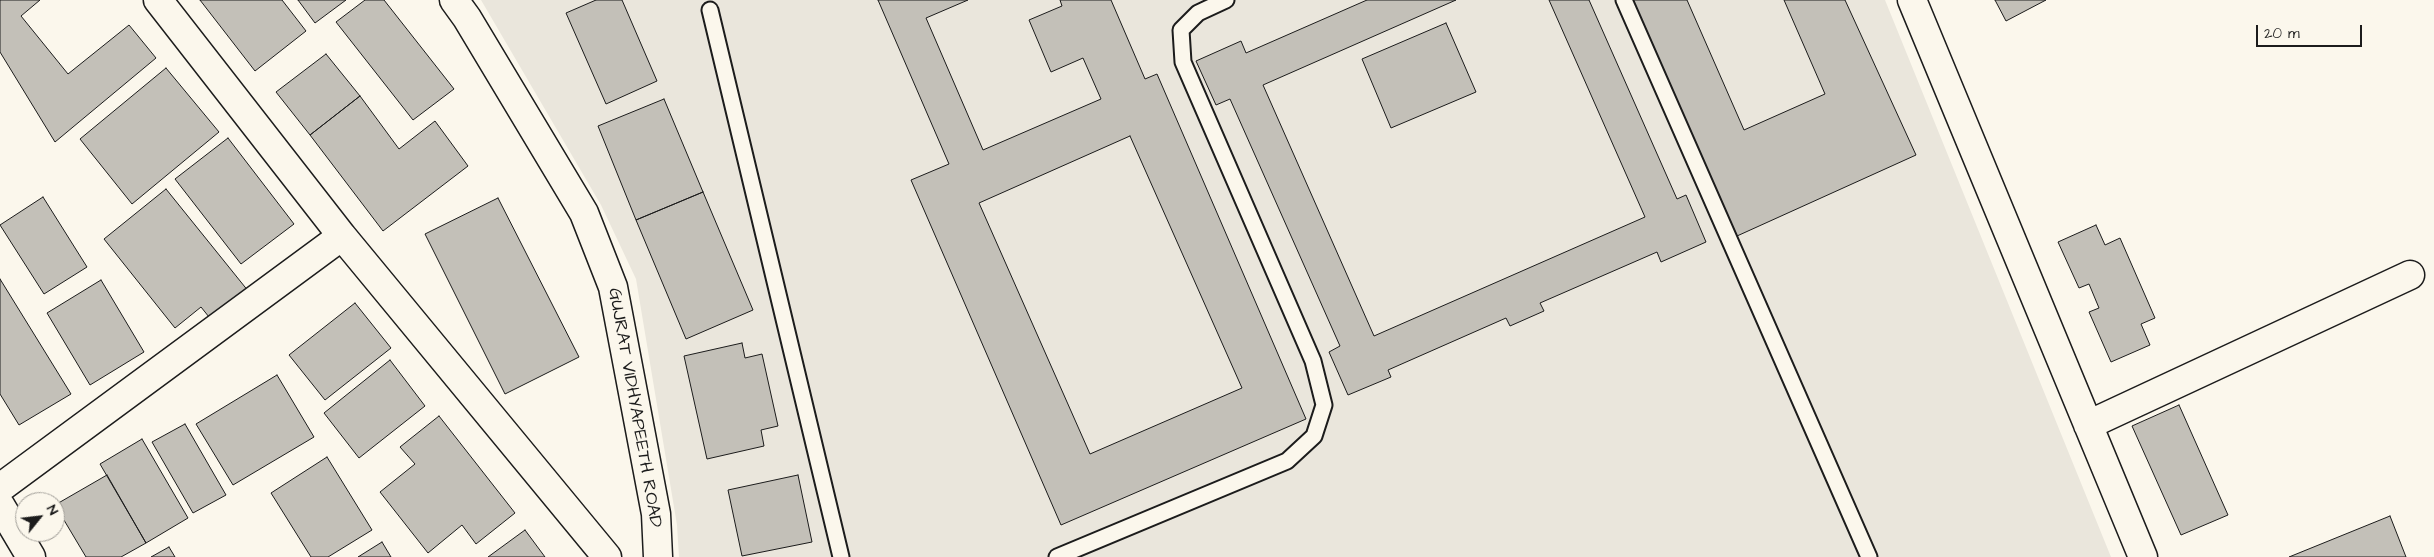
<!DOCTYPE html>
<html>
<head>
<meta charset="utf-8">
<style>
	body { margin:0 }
	#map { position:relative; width:2434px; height:557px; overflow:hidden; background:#fbf7ec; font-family:"Architects Daughter",sans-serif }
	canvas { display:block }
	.north { position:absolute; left:15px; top:492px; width:50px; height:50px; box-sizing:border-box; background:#fbf7ec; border:1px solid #a29f99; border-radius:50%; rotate:61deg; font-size:14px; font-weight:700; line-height:20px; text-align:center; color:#1c1c1c }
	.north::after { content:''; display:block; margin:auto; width:18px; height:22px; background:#1c1c1c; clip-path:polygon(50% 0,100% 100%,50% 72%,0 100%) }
	.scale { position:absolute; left:2256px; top:25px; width:106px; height:22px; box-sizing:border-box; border:2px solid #1c1c1c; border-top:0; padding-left:6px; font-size:15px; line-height:18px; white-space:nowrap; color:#1c1c1c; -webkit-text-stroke:4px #fbf7ec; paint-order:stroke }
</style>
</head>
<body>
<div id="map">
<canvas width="2434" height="557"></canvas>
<div class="north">N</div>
<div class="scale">20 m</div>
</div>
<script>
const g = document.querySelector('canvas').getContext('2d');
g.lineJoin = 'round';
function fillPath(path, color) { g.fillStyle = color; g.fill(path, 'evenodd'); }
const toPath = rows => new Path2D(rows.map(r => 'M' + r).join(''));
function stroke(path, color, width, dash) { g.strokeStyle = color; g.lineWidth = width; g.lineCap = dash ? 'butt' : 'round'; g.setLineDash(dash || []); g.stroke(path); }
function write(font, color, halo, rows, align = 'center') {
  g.font = font + ' "Architects Daughter",sans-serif'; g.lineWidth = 4.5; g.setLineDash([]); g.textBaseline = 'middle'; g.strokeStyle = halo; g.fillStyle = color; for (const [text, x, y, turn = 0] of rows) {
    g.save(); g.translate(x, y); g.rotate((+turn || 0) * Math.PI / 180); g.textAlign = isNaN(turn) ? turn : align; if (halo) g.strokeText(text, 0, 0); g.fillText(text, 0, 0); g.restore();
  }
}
const built = toPath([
	[481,0,1885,0,2111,557,679,557,677,525,636,279,601,205]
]);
const building = toPath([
	[0,0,40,0,21,16,68,74,129,25,156,58,55,142,0,52,0,0],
	[200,0,282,0,306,31,255,71,200,0],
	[298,0,346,0,315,23,298,0],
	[365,0,384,0,454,89,413,120,336,22,365,0],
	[596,0,622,0,657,81,606,104,566,13,596,0],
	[878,0,968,0,926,18,983,150,1101,99,1083,58,1051,72,1029,20,1062,6,1060,0,1111,0,1145,79,1157,74,1306,419,1061,525,911,180,949,164,878,0],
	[1130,136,1242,388,1090,454,979,203,1130,136],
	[1367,0,1456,0,1263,85,1374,336,1645,217,1549,0,1589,0,1677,199,1686,195,1706,242,1661,262,1657,252,1540,303,1544,311,1510,326,1506,318,1388,370,1391,377,1348,395,1329,352,1340,346,1230,99,1216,105,1196,61,1241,41,1246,53,1367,0],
	[1630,0,1687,0,1744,130,1825,94,1784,0,1845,0,1916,155,1737,236,1630,0],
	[1995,0,2046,0,2006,21,1995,0],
	[1446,23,1476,92,1391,128,1362,59,1446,23],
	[326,54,360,96,310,135,276,92,326,54],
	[166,68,219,132,132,204,80,139,166,68],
	[360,96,399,149,435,121,468,166,383,231,310,135,360,96],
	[664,99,703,192,636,220,598,126,664,99],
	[228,138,294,224,241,264,175,179,228,138],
	[166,189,249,292,213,322,201,307,175,328,104,239,166,189],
	[703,192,753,310,686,339,636,220,703,192],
	[43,197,87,267,44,294,0,225,43,197],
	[498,198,579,357,505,394,425,234,498,198],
	[2096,225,2105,245,2120,238,2155,318,2141,324,2150,345,2111,362,2089,312,2099,308,2089,284,2079,288,2058,242,2096,225],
	[0,279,71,394,19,425,0,394,0,279],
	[101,280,144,352,90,385,47,313,101,280],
	[355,303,391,348,325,400,289,355,355,303],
	[742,343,745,358,762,354,778,426,761,430,764,446,707,459,684,356,742,343],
	[390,360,425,406,359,458,324,413,390,360],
	[277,375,314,437,233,485,196,424,277,375],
	[2179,405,2228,515,2181,535,2132,426,2179,405],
	[439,416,515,513,476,544,462,525,428,553,380,492,415,464,400,447,439,416],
	[185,424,226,495,193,513,152,442,185,424],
	[142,439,188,518,146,543,100,464,142,439],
	[327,457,372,530,328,557,311,557,271,493,327,457],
	[107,475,146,543,121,557,86,557,55,505,107,475],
	[798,475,812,542,742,556,728,490,798,475],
	[2390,516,2406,557,2289,557,2390,516],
	[525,530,545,557,488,557,525,530],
	[382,542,391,557,358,557,382,542],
	[169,547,175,557,151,557,169,547]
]);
const lane = toPath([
	[1624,0,1869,557],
	[710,10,841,557],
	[1057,557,1287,461,1314,436,1324,405,1313,361,1183,62,1181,30,1198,13,1226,0]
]);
const street = toPath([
	[1912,0,2143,557],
	[342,236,607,557],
	[2088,425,2410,275],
	[0,488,342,236,158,0],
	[0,505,31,557]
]);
const secondary = toPath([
	[454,0,467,18,584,213,613,287,656,514,658,557]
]);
const streetNames = [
	["GUJRAT VIDHYAPEETH ROAD",634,408,80]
];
fillPath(built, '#eae6dc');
fillPath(building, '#c3c0b8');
stroke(building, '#1c1c1c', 1);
stroke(lane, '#1c1c1c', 19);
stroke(street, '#1c1c1c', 31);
stroke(secondary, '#1c1c1c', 31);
stroke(lane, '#fbf7ec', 15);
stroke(street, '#fbf7ec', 28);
stroke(secondary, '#fbf7ec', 28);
write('18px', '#1c1c1c', '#fbf7ec', streetNames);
</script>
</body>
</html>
